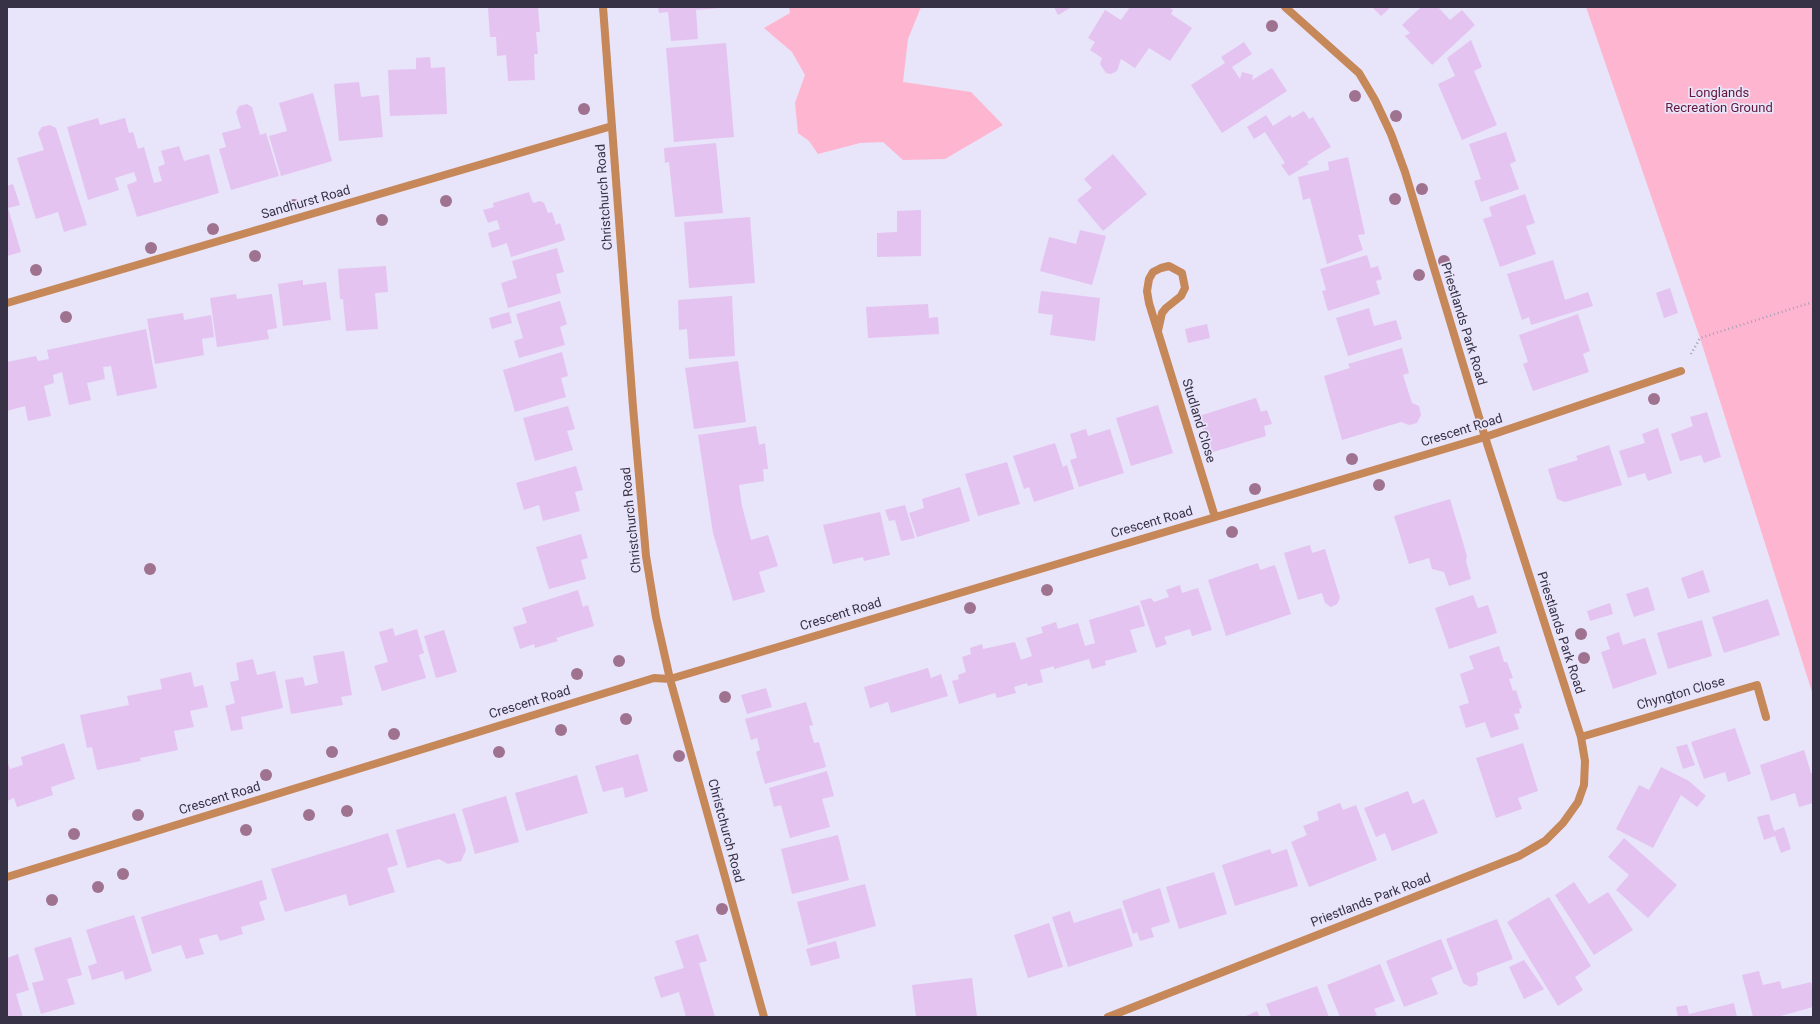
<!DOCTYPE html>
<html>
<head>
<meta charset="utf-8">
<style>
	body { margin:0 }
	#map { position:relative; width:1820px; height:1024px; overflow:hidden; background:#e8e4f9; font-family:Roboto,sans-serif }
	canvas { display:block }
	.frame { position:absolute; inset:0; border:8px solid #383247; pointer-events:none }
</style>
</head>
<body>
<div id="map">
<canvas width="1820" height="1024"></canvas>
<div class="frame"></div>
</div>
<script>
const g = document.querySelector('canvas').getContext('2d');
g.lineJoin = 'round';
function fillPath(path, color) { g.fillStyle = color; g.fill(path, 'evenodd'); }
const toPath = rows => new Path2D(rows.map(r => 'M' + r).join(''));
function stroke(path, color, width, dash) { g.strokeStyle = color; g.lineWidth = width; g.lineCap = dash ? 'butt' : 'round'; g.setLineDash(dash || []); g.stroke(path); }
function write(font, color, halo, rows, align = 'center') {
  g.font = font + ' Roboto,sans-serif'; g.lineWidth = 3.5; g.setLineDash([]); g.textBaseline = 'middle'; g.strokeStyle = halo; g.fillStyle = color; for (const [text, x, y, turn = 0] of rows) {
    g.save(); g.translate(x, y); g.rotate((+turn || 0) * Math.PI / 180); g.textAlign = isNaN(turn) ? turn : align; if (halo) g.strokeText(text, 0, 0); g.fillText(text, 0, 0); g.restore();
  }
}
const green = toPath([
	[789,7,921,7,908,39,903,82,971,92,1003,125,945,159,903,160,883,142,860,143,818,154,809,141,798,133,795,103,805,75,792,52,764,28,790,13],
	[1586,7,1813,7,1813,695,1700,338]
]);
const building = toPath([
	[538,7,540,32,536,32,538,54,534,54,535,80,508,81,506,55,497,56,496,37,490,37,488,8],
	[658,7,720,7,720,8,696,10,698,39,671,41,668,12,659,13],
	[1054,7,1072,7,1058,15],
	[1130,7,1168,7,1173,10,1171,14,1192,28,1170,61,1149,48,1135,68,1121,59,1117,71,1111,74,1106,73,1100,64,1102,58,1090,50,1095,42,1088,38,1105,10,1121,20],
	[1372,7,1391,7,1381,16],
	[1421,7,1438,7,1450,20,1462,10,1475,25,1432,65,1405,36,1410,33,1402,25],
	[1471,40,1482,67,1474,71,1497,125,1462,140,1438,84,1455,76,1447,58],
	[1244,42,1252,54,1232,67,1240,79,1242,72,1253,75,1252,80,1272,68,1287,91,1222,133,1191,85,1225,63,1221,57],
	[726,43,734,137,674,142,666,48],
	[430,57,431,68,445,67,447,114,390,116,388,70,416,69,416,58],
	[359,82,361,97,379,95,383,137,339,141,334,84],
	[313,93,332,161,281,176,269,136,287,131,279,103],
	[247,104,252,107,260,135,266,133,279,176,231,190,219,149,226,147,222,133,241,128,236,112,239,106],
	[1304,111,1309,119,1313,117,1331,147,1307,162,1309,164,1289,176,1281,165,1285,163,1265,132,1254,139,1247,127,1266,115,1273,126,1290,115,1292,118],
	[98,118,100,125,125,118,129,133,133,132,138,149,144,147,154,183,162,181,158,167,165,164,161,151,179,146,184,161,209,154,219,193,137,217,127,185,137,181,134,172,115,178,119,190,88,200,67,127],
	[50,125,56,128,87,225,64,232,58,212,36,219,17,158,44,150,38,133,42,127],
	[1506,132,1516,161,1510,164,1519,189,1481,202,1474,181,1481,179,1469,144],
	[716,143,723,213,675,217,669,162,665,163,664,148],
	[1113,154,1147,194,1103,231,1077,200,1092,188,1084,179],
	[1348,157,1365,234,1358,235,1363,250,1327,264,1310,198,1303,200,1298,177,1329,170,1328,162],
	[13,184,20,205,8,208,21,252,7,256,7,186],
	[529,192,533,203,540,201,544,203,548,213,552,212,556,225,560,223,565,240,511,257,507,243,492,248,488,233,500,229,497,220,488,223,483,210,494,207,493,203],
	[1525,194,1535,223,1526,226,1536,254,1500,267,1483,219,1492,216,1489,207],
	[921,210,921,256,877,257,877,233,897,232,897,211],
	[750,217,755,283,689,288,684,222],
	[1080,230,1106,236,1092,285,1040,271,1049,237,1076,244],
	[557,248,564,272,556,274,561,293,508,308,501,283,517,278,512,261],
	[1367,255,1371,268,1378,266,1382,279,1376,281,1380,294,1328,311,1322,291,1326,290,1320,269],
	[1553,260,1565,300,1588,292,1593,306,1531,325,1529,317,1522,320,1507,274],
	[386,266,388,292,375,293,378,329,346,331,343,299,340,299,338,269],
	[303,280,303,285,326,282,331,320,283,326,278,284],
	[1670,288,1678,313,1664,318,1656,293],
	[1041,291,1100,298,1095,341,1050,335,1053,315,1038,313],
	[236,294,237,299,272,294,277,328,267,330,269,339,217,347,210,298],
	[732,296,735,356,689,359,687,329,679,330,678,300],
	[560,301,567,324,560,327,565,345,519,358,514,341,523,338,516,314],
	[928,304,929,318,938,317,939,334,868,338,866,307],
	[1369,308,1374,326,1396,320,1402,339,1348,356,1336,318],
	[509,312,512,323,492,329,489,318],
	[183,313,184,320,211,315,214,337,202,339,204,355,155,364,147,319],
	[1578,314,1590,351,1583,354,1589,372,1533,391,1523,364,1528,362,1519,335],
	[1207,324,1210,338,1188,343,1185,329],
	[146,329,157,388,117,396,111,366,103,367,105,379,87,383,91,400,69,405,62,372,53,375,54,383,44,386,51,416,28,421,25,406,7,411,7,362,36,356,38,361,49,359,47,350],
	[1402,348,1409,373,1403,375,1412,403,1419,406,1421,415,1417,423,1409,425,1401,422,1342,440,1324,376,1350,368,1348,364],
	[562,352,568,376,561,378,566,397,515,412,503,370],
	[738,361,746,422,694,429,685,368],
	[1256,398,1261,412,1267,410,1272,424,1264,426,1266,436,1210,453,1199,416],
	[1158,405,1173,453,1131,466,1116,418],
	[568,406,575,429,567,431,573,450,535,461,523,418],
	[1707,412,1721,457,1704,463,1701,455,1680,461,1671,434,1693,426,1690,417],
	[756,426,759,445,765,443,768,469,763,469,764,481,739,485,742,506,751,540,768,535,778,566,759,572,765,592,733,601,713,533,698,435],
	[1658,428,1672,473,1648,481,1645,473,1628,478,1619,451,1645,443,1642,434],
	[1086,429,1088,436,1110,429,1124,473,1079,487,1070,460,1077,458,1070,434],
	[1055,443,1063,467,1067,465,1074,489,1034,502,1029,487,1024,489,1013,456],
	[1609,445,1622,485,1565,502,1557,499,1548,469,1578,460,1576,456],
	[1007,462,1020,504,978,516,965,474],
	[576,466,583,490,575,492,580,511,543,521,539,505,524,510,516,483],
	[960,487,970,521,917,537,909,513,924,508,922,499],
	[1450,499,1467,556,1466,561,1471,579,1449,586,1444,572,1432,569,1429,558,1409,564,1394,516],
	[905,505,915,538,901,541,895,520,889,521,885,510],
	[880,512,890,555,864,561,863,557,833,564,823,525],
	[581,534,588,558,581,560,586,579,549,589,536,547],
	[1310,545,1312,553,1325,549,1340,598,1337,604,1331,607,1325,603,1322,593,1298,600,1284,553],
	[1258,563,1260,570,1275,565,1291,614,1226,636,1208,580],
	[1703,570,1710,592,1688,599,1681,578],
	[1180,585,1182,593,1198,588,1212,630,1192,636,1190,629,1164,637,1167,644,1156,648,1140,601,1151,598,1154,602,1169,597,1166,590],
	[1648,587,1655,610,1634,617,1626,594],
	[578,590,583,607,588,605,594,626,556,638,558,641,535,648,534,644,520,649,513,627,527,623,522,608],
	[1473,595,1478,608,1488,605,1497,633,1449,649,1435,608],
	[1768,599,1780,635,1724,653,1712,617],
	[1610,603,1613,614,1590,621,1587,611],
	[1139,605,1145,626,1130,630,1137,652,1105,661,1106,665,1092,669,1089,659,1054,669,1054,666,1040,670,1043,682,1028,686,1027,683,1014,687,1016,693,997,698,995,693,959,704,952,681,959,679,958,675,966,672,962,657,971,654,970,648,982,644,983,649,1015,642,1021,660,1032,656,1026,638,1043,633,1041,627,1056,622,1058,629,1078,623,1085,646,1095,643,1089,620],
	[1702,620,1712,656,1668,669,1657,633],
	[393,628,395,636,417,629,424,653,419,655,426,678,382,691,374,666,388,662,379,632],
	[444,630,457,672,436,678,424,636],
	[1619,632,1623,645,1645,638,1657,674,1613,689,1601,652,1610,649,1606,637],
	[1499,646,1504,662,1507,662,1513,678,1509,679,1513,691,1516,690,1522,708,1519,709,1520,713,1514,714,1519,729,1491,738,1485,722,1466,728,1459,706,1469,703,1460,674,1474,669,1469,656],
	[344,651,352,695,341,697,343,705,291,714,285,680,303,677,305,686,318,683,313,656],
	[253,659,257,675,275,671,283,708,241,717,243,729,231,731,225,706,235,703,230,682,239,680,236,663],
	[928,668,931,678,941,674,948,696,891,713,888,702,870,708,864,687],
	[191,672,194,687,203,685,208,707,190,711,194,727,174,731,178,750,140,758,141,761,97,770,92,747,87,748,80,715,129,705,127,696,162,689,160,679],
	[766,688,772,707,747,714,741,695],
	[806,702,813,725,809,726,814,743,819,742,826,767,765,784,756,752,760,750,757,738,751,740,745,719],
	[1735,728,1751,774,1728,782,1725,772,1704,779,1691,742],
	[64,743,75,779,51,787,53,795,17,807,14,798,7,801,7,760,10,769,23,765,21,757],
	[1523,743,1538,791,1518,798,1522,809,1496,818,1476,758],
	[1687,744,1695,765,1683,769,1676,747],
	[1804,750,1811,773,1813,773,1813,803,1799,807,1795,793,1771,801,1760,765],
	[638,754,648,791,625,798,623,787,603,792,595,766],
	[1661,767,1689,781,1706,796,1697,807,1681,795,1653,848,1616,829,1639,785,1649,790],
	[827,771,834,796,822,799,830,827,790,838,781,805,774,807,769,788],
	[577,775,588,813,526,831,515,793],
	[1408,791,1413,804,1424,799,1438,833,1392,851,1385,833,1376,837,1364,808],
	[506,796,519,842,475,854,462,809],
	[1340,803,1343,810,1356,805,1377,860,1309,887,1291,842,1307,835,1303,826,1319,820,1317,812],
	[455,813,466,850,461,861,448,864,439,859,407,868,396,830],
	[1769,814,1774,831,1784,827,1791,849,1781,853,1775,836,1764,840,1757,817],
	[388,833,398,865,387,868,395,892,349,906,346,894,285,912,271,869],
	[838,835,849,880,792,894,781,849],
	[1624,838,1677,885,1648,918,1616,890,1629,875,1608,857],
	[1270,849,1272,854,1287,849,1298,886,1235,906,1222,865],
	[1214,872,1227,914,1179,929,1166,887],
	[262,880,267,899,259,902,265,920,241,927,243,934,220,941,217,934,199,939,204,954,186,959,181,945,152,954,141,917],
	[1574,882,1589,904,1608,892,1633,930,1594,955,1555,895],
	[865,884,876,926,808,945,797,902],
	[1160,888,1170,922,1151,928,1154,937,1140,941,1137,932,1133,934,1122,901],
	[1549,897,1591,966,1575,977,1583,990,1558,1006,1507,922],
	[1121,908,1133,946,1068,967,1052,917,1070,911,1074,923],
	[134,915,152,971,125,980,123,971,92,980,88,966,97,963,86,930],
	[1497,919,1513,959,1476,973,1478,978,1477,985,1470,987,1463,983,1446,939],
	[1049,923,1063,967,1028,978,1014,935],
	[698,934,707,961,699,963,715,1017,686,1017,679,992,661,998,654,977,684,968,675,941],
	[71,937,82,975,67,979,75,1004,41,1014,32,983,44,980,34,948],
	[1441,939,1453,969,1431,978,1438,994,1404,1007,1386,961],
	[836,941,840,958,811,966,806,949],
	[18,954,29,990,16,994,23,1017,7,1017,7,958],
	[1524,960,1544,989,1524,999,1509,967],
	[1380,964,1395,1001,1374,1009,1377,1015,1372,1017,1340,1017,1327,985],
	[1759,971,1763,985,1780,981,1782,989,1811,982,1813,991,1813,1007,1777,1017,1753,1017,1742,975],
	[972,978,977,1017,916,1017,912,985],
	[1317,986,1329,1017,1271,1017,1266,1004],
	[1734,1003,1737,1017,1678,1017,1676,1007,1687,1005,1689,1014],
	[1257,1011,1260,1017,1244,1017]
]);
const path = toPath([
	[1691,354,1700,338,1813,302]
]);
const minor = toPath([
	[603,7,633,407,646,556,656,617,670,679,764,1017],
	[7,303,612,126],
	[1158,331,1162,313,1166,308,1181,296,1185,288,1182,273,1169,266,1161,268,1153,272,1149,279,1147,291,1149,303,1215,517],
	[1581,737,1757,685,1766,717],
	[7,877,654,678,670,679,1485,437,1681,371],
	[1108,1017,1519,856,1545,841,1563,823,1578,802,1584,785,1585,761,1581,737,1485,437,1405,172,1391,134,1375,100,1359,73,1285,7]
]);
const trees = [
	[1272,26],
	[1355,96],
	[584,109],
	[1396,116],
	[1422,189],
	[1395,199],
	[446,201],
	[294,205],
	[382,220],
	[213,229],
	[151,248],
	[255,256],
	[1444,261],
	[36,270],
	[1419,275],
	[66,317],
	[1654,399],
	[1352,459],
	[1379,485],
	[1255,489],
	[1232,532],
	[150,569],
	[1047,590],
	[970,608],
	[1581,634],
	[1584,658],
	[619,661],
	[577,674],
	[725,697],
	[626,719],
	[561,730],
	[394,734],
	[332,752],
	[499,752],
	[679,756],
	[266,775],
	[347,811],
	[138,815],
	[309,815],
	[246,830],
	[74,834],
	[123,874],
	[98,887],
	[52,900],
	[722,909]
];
const parkNames = [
	["Longlands",1719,94],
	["Recreation Ground",1719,109]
];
const streetNames = [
	["Christchurch Road",605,197,-94],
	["Sandhurst Road",306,203,-16],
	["Priestlands Park Road",1463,324,73],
	["Studland Close",1198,421,73],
	["Crescent Road",1462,431,-17],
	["Christchurch Road",632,520,-96],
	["Crescent Road",1152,523,-16],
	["Crescent Road",841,615,-17],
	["Priestlands Park Road",1560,633,72],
	["Chyngton Close",1681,694,-16],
	["Crescent Road",530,703,-17],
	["Crescent Road",220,799,-17],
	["Christchurch Road",725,831,75],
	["Priestlands Park Road",1371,901,-21]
];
fillPath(green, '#feb5cf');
fillPath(building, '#e4c3f1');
stroke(path, '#a6a1b6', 2.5, [1, 3]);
stroke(minor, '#c68759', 8);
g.fillStyle = '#9f7390';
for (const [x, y] of trees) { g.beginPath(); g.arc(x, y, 6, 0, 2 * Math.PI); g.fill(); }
write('13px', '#64173b', '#e8e4f9', parkNames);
write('13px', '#383247', '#e8e4f9', streetNames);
</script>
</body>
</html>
